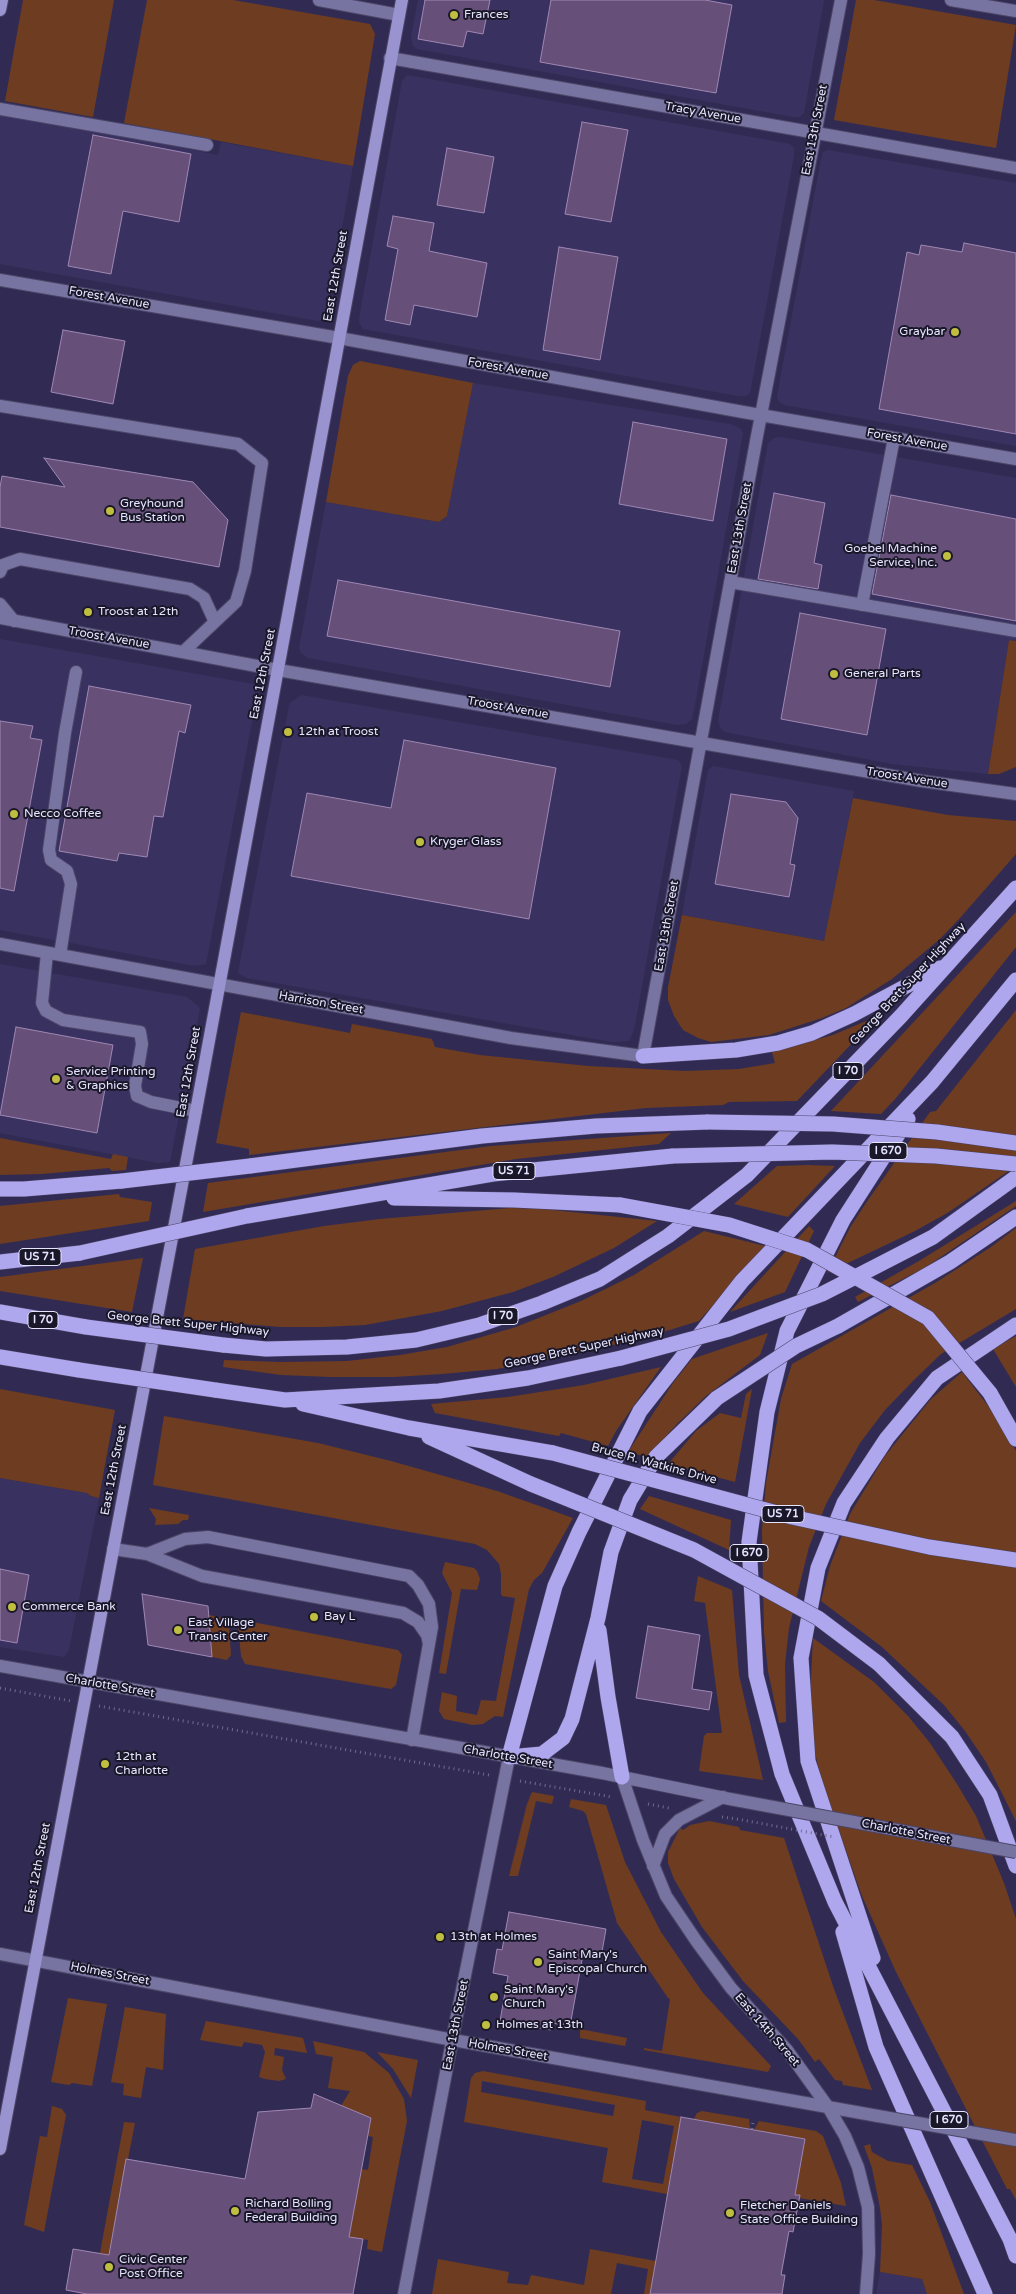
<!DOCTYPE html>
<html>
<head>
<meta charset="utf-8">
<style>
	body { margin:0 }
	canvas { display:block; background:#312b53 }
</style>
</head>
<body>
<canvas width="1016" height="2294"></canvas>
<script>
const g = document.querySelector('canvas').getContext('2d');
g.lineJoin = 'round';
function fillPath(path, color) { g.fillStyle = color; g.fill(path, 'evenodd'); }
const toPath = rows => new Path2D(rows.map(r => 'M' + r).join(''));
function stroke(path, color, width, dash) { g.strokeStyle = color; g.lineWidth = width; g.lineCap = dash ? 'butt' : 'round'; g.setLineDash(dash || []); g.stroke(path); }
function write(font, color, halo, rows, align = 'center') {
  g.font = font + ' "Varela Round",sans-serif'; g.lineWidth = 4; g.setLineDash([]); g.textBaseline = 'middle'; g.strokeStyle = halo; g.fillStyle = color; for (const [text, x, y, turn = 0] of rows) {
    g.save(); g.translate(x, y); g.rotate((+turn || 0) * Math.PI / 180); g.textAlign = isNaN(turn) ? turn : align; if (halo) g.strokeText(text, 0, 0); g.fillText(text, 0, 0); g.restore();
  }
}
const built = toPath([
	[418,0,824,0,804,113,800,117,793,117,417,49,413,46,411,37],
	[407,75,790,144,794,148,794,156,750,393,746,396,738,396,363,329,359,322,360,313,402,81],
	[0,113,218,155,221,142,353,166,326,318,318,321,0,264],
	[828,150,1016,183,1016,446,784,405,778,401,777,396,821,159,823,152],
	[473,383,730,424,740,428,743,433,695,705,692,719,686,724,677,725,308,658,301,653,299,648,326,502,439,522,447,516],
	[781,437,1016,478,1016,641,1009,640,988,774,892,764,725,732,720,727,718,721,768,443,774,438],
	[0,639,259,685,206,964,195,966,0,930],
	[301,695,678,760,682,766,634,1030,629,1041,612,1042,247,978,238,973,288,711,290,703],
	[713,766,854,791,824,941,682,915,708,770],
	[0,964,187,997,200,1008,170,1162,158,1163,0,1133],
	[0,1478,88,1493,91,1496,99,1498,69,1650,64,1657,0,1647],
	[880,2272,922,2279,927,2294,876,2294]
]);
const green = toPath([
	[23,0,114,0,93,117,5,101],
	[147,0,233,0,370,24,375,34,353,166,124,123],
	[856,0,874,0,1016,25,996,148,834,120],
	[360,361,473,383,447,516,439,522,326,502,348,376,353,365],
	[1009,640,1016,641,1016,767,999,774,988,774],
	[853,798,948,815,1016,821,1016,854,960,918,940,939,892,979,846,1008,822,1018,769,1035,711,1042,698,1038,683,1030,674,1016,668,1000,668,987,682,915,824,941],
	[1016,912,1016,947,896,1098,881,1114,831,1111],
	[1016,1010,1016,1166,949,1212,915,1231,827,1273,851,1226,866,1203,930,1112,936,1111],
	[241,1012,350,1033,352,1024,432,1039,435,1047,480,1055,588,1066,685,1071,739,1069,775,1063,772,1052,833,1035,878,1016,797,1101,729,1102,723,1105,646,1108,249,1155,249,1149,216,1143],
	[671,1133,659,1144,516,1159,203,1212,208,1183,491,1146],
	[0,1138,111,1159,113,1154,128,1157,126,1170,112,1171,109,1168,42,1174,0,1175],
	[777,1166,808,1165,835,1166,788,1217,734,1204],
	[119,1194,120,1197,152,1202,149,1221,0,1244,0,1206],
	[1016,1201,1016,1206,1013,1208,926,1267,858,1302,855,1297,919,1261],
	[510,1208,543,1209,657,1221,614,1248,553,1277,513,1292,442,1311,365,1325,323,1327,280,1327,183,1319,195,1249,324,1226,380,1219],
	[809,1226,814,1231,785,1292,730,1312],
	[1016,1228,1016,1309,941,1354,913,1381,885,1410,860,1443,826,1504,809,1547,789,1628,785,1664,786,1722,779,1723,768,1671,764,1633,762,1529,766,1483,774,1438,781,1399,792,1364,935,1283,991,1247],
	[704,1231,765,1246,699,1321,640,1339,564,1356,497,1369,442,1374,394,1377,331,1377,281,1375,223,1367,224,1360,280,1362,347,1361,400,1355,447,1347,516,1327,581,1301,634,1275],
	[143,1258,132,1312,0,1291,0,1277],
	[768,1333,760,1355,706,1396,677,1424,647,1457,628,1452,673,1383,692,1359],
	[1016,1336,1016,1387,993,1349],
	[661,1367,616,1431,608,1446,561,1433,559,1436,435,1413,431,1404,508,1397,584,1385],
	[962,1372,995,1415,1016,1451,1016,1821,986,1762,965,1731,944,1705,882,1647,821,1601,830,1566,850,1514,885,1456,931,1399],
	[0,1389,115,1410,99,1498,91,1496,87,1493,0,1478],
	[752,1389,735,1482,668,1464,696,1431,720,1413,741,1418,746,1394],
	[164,1416,318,1443,391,1461,497,1491,573,1518,542,1573,534,1580,529,1589,503,1717,495,1716,483,1724,473,1725,444,1719,439,1711,442,1692,457,1696,456,1711,477,1715,481,1700,496,1701,515,1598,502,1596,501,1594,501,1574,499,1564,487,1550,475,1544,153,1485],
	[649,1496,731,1520,729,1550,640,1509],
	[149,1508,189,1515,188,1520,183,1520,178,1524,155,1525,156,1519],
	[445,1562,474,1568,477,1571,480,1579,477,1590,461,1589,446,1674,439,1673,452,1593,442,1573],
	[698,1576,732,1590,739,1675,763,1780,699,1771,704,1736,707,1733,722,1733,705,1603,694,1601],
	[209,1615,223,1618,229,1625,231,1655,227,1660,212,1657],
	[242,1620,398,1650,402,1655,396,1685,391,1689,245,1664,241,1656,238,1625],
	[813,1638,874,1682,908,1716,930,1743,957,1784,976,1816,1004,1883,1016,1919,1016,2200,1010,2189,1007,2189,896,1972,862,1896,822,1782,812,1740,810,1697],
	[532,1792,554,1796,552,1804,536,1801,518,1876,509,1876,527,1804],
	[571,1799,606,1805,625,1862,661,1932,703,1993,771,2066,768,2072,644,2050,644,2048,662,2051,670,1999,668,1998,617,1923,586,1814,583,1811,569,1807],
	[709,1821,739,1827,740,1830,784,1838,834,1989,872,2090,843,2085,842,2081,835,2080,819,2059,815,2062,798,2039,743,1981,702,1927,674,1879,668,1863,668,1852,680,1828,683,1830,690,1825],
	[68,1998,107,2004,92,2086,72,2083,69,2085,51,2082],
	[125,2007,166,2014,163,2070,146,2067,141,2098,123,2095,124,2084,111,2082],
	[206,2021,303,2038,307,2053,275,2048,274,2055,284,2057,282,2070,286,2079,279,2081,265,2079,259,2077,265,2052,262,2045,244,2042,242,2047,200,2040],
	[580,2029,627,2038,625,2046,580,2038],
	[313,2041,364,2052,389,2073,404,2099,407,2121,382,2252,367,2249,368,2240,349,2237,361,2169,368,2170,373,2137,368,2136,371,2118,341,2106,350,2091,328,2088,333,2057,316,2054],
	[377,2052,418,2060,411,2098,393,2069],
	[483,2071,646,2101,645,2110,681,2117,667,2194,602,2182,608,2148,464,2122,471,2078,475,2073],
	[482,2081,615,2105,613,2116,481,2092],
	[642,2120,674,2126,663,2184,632,2179],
	[52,2106,62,2109,66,2115,44,2232,24,2225,40,2136,47,2137],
	[702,2111,749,2119,750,2129,694,2119,697,2113],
	[759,2121,816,2131,823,2136,841,2183,846,2206,799,2198,799,2195,795,2195,805,2139,754,2130],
	[124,2122,135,2123,128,2159,126,2159,109,2255,100,2253],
	[870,2144,872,2152,888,2161,912,2165,930,2202,964,2294,927,2294,922,2279,880,2272,882,2225,880,2208,872,2168,864,2146],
	[590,2249,656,2261,650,2294,644,2294,648,2269,617,2263,611,2294,432,2294,438,2259,509,2272,507,2283,528,2285,531,2275,584,2285]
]);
const building = toPath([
	[425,0,490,0,483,34,467,31,463,47,418,39,425,0],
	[551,0,705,0,732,5,716,93,540,62,551,0],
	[582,122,628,130,611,222,565,214,582,122],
	[93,135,191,154,179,222,123,211,111,274,68,266,93,135],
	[447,148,494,157,484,213,437,205,447,148],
	[393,216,434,223,429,251,487,263,477,317,414,305,410,325,385,320,398,249,387,246,393,216],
	[964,243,1016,253,1016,434,879,409,907,252,919,255,921,245,962,252,964,243],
	[559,247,618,257,600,360,543,350,559,247],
	[63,330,125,341,113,404,51,392,63,330],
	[633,422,727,439,713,521,619,504,633,422],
	[44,458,193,482,228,520,219,567,0,527,0,487,2,476,65,487,44,458],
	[774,493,825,503,814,563,822,565,818,589,758,579,774,493],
	[891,495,1016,519,1016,621,872,594,891,495],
	[338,580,620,631,610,687,327,636,338,580],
	[800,613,886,629,867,735,781,719,800,613],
	[89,686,191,705,185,733,179,731,163,817,154,816,147,857,119,853,117,861,59,851,89,686],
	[0,721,33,726,30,738,42,740,14,891,0,888,0,721],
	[404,740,556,768,529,919,291,876,307,793,391,808,404,740],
	[731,794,786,802,798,818,790,864,795,865,789,897,715,884,731,794],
	[16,1027,113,1045,97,1133,0,1115,16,1027],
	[0,1569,29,1575,17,1643,0,1640,0,1569],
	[142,1594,208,1606,212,1657,148,1645,142,1594],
	[648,1626,700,1635,692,1689,712,1692,709,1710,636,1698,648,1626],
	[509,1912,606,1929,602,1952,584,1949,570,2026,552,2023,551,2030,500,2021,508,1976,493,1973,497,1949,502,1950,509,1912],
	[314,2094,371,2118,349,2237,363,2239,353,2294,87,2294,66,2290,73,2249,109,2255,126,2159,245,2179,258,2112,311,2108,314,2094],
	[681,2117,805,2139,795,2195,800,2195,793,2232,789,2231,781,2275,785,2275,782,2294,650,2294,681,2117]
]);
const path = toPath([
	[0,1688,71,1701],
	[99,1706,489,1775],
	[520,1781,612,1797],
	[648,1804,669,1808],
	[722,1817,737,1819],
	[752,2129,753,2122]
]);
const minor = toPath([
	[319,0,399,15],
	[951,0,1016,11],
	[390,58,1016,168],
	[0,109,207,145],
	[0,280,339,338,743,412,1016,459],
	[0,406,238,444,262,463,245,571,236,602,183,652],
	[0,572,3,565,20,559,190,589,204,598,214,620],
	[730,582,1016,631],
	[0,604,14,621],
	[862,605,894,438],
	[0,618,278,670,922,781,1016,794],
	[0,944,511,1038,643,1056,757,436,841,0],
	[47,953,42,1003,46,1011,63,1020,140,1032,142,1044,135,1086,137,1096,151,1102,196,1111],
	[60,955,71,884,67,871,51,860,49,850,65,733,76,672],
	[113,1549,147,1554,202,1576,403,1613,418,1622,427,1635,429,1644],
	[147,1554,185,1539,208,1537,409,1576,418,1585,429,1604,432,1627,412,1740],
	[0,1666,602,1773,730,1799],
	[622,1777,643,1840,666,1896,697,1942,731,1988,787,2050,828,2107,845,2136,858,2167,868,2207,869,2254,866,2294],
	[653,1866,665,1834,679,1820,723,1797],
	[0,1954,453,2040,878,2116],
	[404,2294,456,2020,509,1757]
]);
const major = toPath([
	[0,10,2,0],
	[0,2149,196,1111,402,0]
]);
const highway = toPath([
	[643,1056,736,1050,778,1043,812,1033,854,1014,940,968],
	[908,1119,843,1220,787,1331,767,1412,749,1542,756,1675,782,1774,835,1902,1010,2239,1016,2256],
	[250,1166,482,1136,596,1126,708,1122],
	[0,1189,24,1189,122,1181],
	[394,1198,514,1200,620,1205],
	[247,1216,493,1174,673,1156],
	[0,1262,80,1253],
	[867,1271,933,1237,1016,1177],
	[0,1312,86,1327],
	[838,1326,950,1262,1016,1217],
	[223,1345,266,1349,347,1347,416,1340,479,1325,542,1303,600,1279,668,1236,747,1175,901,1016,1016,888],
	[0,1357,79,1370],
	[215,1390,285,1400,439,1391,528,1378,621,1358],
	[990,1393,1016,1439],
	[717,1398,656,1457,630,1500,611,1552,598,1618,572,1719,563,1738,542,1754,509,1757,555,1586,579,1532,640,1411,742,1281,932,1082,1016,980],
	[303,1404,409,1428,553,1453],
	[429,1437,531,1484],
	[599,1630,608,1697,622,1777],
	[879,1664,952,1737,990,1795,1016,1866],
	[843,1932,876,2047,985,2294],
	[873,1958,808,1761,801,1658,818,1568,844,1503,887,1438,937,1378,1016,1325]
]);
const pathBridge = toPath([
	[737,1819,834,1837]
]);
const minorBridge = toPath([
	[730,1799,1016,1852],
	[878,2116,1016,2140]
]);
const highwayBridge = toPath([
	[708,1122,833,1124,937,1132,1016,1143],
	[673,1156,832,1152,936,1156,1016,1164],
	[122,1181,250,1166],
	[620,1205,729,1225,807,1250,928,1318,990,1393],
	[80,1253,247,1216],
	[86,1327,223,1345],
	[621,1358,729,1329,822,1294,867,1271],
	[79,1370,215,1390],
	[717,1398,796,1346,838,1326],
	[553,1453,792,1517,929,1547,1016,1560],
	[531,1484,694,1550,818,1618,879,1664]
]);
const markers = [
	[454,15,5,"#bfbe41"],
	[955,332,5,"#bfbe41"],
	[110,511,5,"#bfbe41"],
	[947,556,5,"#bfbe41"],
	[88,612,5,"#bfbe41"],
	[834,674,5,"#bfbe41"],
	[288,732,5,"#bfbe41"],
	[14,814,5,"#bfbe41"],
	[420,842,5,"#bfbe41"],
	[56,1079,5,"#bfbe41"],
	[12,1607,5,"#bfbe41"],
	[314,1617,5,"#bfbe41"],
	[178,1630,5,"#bfbe41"],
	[105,1764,5,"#bfbe41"],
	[440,1937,5,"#bfbe41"],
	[538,1962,5,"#bfbe41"],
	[494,1997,5,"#bfbe41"],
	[486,2025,5,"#bfbe41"],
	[235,2211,5,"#bfbe41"],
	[730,2213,5,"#bfbe41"],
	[109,2267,5,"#bfbe41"]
];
const shields = [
	[848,1071,30],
	[888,1151,38],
	[514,1171,42],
	[40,1257,42],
	[503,1316,30],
	[43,1320,30],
	[783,1514,42],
	[749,1553,38],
	[949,2120,38]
];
const shieldNames = [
	["I 70",848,1071],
	["I 670",888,1151],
	["US 71",514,1171],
	["US 71",40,1257],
	["I 70",503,1316],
	["I 70",43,1320],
	["US 71",783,1514],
	["I 670",749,1553],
	["I 670",949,2120]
];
const poiNames = [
	["Frances",464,15],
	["Graybar",945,332,"right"],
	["Greyhound",120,504],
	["Bus Station",120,518],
	["Goebel Machine",937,549,"right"],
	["Service, Inc.",937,563,"right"],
	["Troost at 12th",98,612],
	["General Parts",844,674],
	["12th at Troost",298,732],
	["Necco Coffee",24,814],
	["Kryger Glass",430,842],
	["Service Printing",66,1072],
	["& Graphics",66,1086],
	["Commerce Bank",22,1607],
	["Bay L",324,1617],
	["East Village",188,1623],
	["Transit Center",188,1637],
	["12th at",115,1757],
	["Charlotte",115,1771],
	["13th at Holmes",450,1937],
	["Saint Mary's",548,1955],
	["Episcopal Church",548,1969],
	["Saint Mary's",504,1990],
	["Church",504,2004],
	["Holmes at 13th",496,2025],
	["Richard Bolling",245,2204],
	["Federal Building",245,2218],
	["Fletcher Daniels",740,2206],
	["State Office Building",740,2220],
	["Civic Center",119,2260],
	["Post Office",119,2274]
];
const streetNames = [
	["Tracy Avenue",703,113,10],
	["East 13th Street",815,130,-79],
	["East 12th Street",336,276,-80],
	["Forest Avenue",109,298,10],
	["Forest Avenue",508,369,10],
	["Forest Avenue",907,440,10],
	["East 13th Street",740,528,-80],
	["Troost Avenue",109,638,10],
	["East 12th Street",263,674,-79],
	["Troost Avenue",508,708,10],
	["Troost Avenue",907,778,9],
	["East 13th Street",667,926,-80],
	["George Brett Super Highway",908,984,-47],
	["Harrison Street",321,1003,10],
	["East 12th Street",189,1072,-80],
	["George Brett Super Highway",188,1324,6],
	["George Brett Super Highway",584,1348,-12],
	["Bruce R. Watkins Drive",654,1464,15],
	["East 12th Street",114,1470,-79],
	["Charlotte Street",110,1686,10],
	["Charlotte Street",508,1757,10],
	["Charlotte Street",906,1832,11],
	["East 12th Street",38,1868,-79],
	["Holmes Street",110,1974,11],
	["East 13th Street",456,2025,-79],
	["East 14th Street",767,2030,49],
	["Holmes Street",508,2050,10]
];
fillPath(built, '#393160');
fillPath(green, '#6d3c21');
fillPath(building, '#665079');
stroke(building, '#9f87b4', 1);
stroke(minor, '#4b4568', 14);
stroke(major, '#4b4568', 14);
stroke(highway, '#4b4568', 16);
stroke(path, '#6f6b8e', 3, [1, 4]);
stroke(minor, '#7874a1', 12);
stroke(major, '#9993cf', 12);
stroke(highway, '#afa7ee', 15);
stroke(minorBridge, '#4b4568', 14, []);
stroke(highwayBridge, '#4b4568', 16, []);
stroke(pathBridge, '#6f6b8e', 3, [1, 4]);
stroke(minorBridge, '#7874a1', 12);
stroke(highwayBridge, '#afa7ee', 15);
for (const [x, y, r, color] of markers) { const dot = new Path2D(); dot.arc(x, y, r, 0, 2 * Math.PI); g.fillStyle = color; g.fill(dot); stroke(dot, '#1a1729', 2); }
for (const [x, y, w] of shields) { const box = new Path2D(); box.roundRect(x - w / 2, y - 8.5, w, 17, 4); g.fillStyle = '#1a1729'; g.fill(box); stroke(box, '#e6e5ff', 1); }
write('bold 11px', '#e6e5ff', null, shieldNames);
write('12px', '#e6e5ff', '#1a1729', poiNames, 'left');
write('12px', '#e6e5ff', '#1a1729', streetNames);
</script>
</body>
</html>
